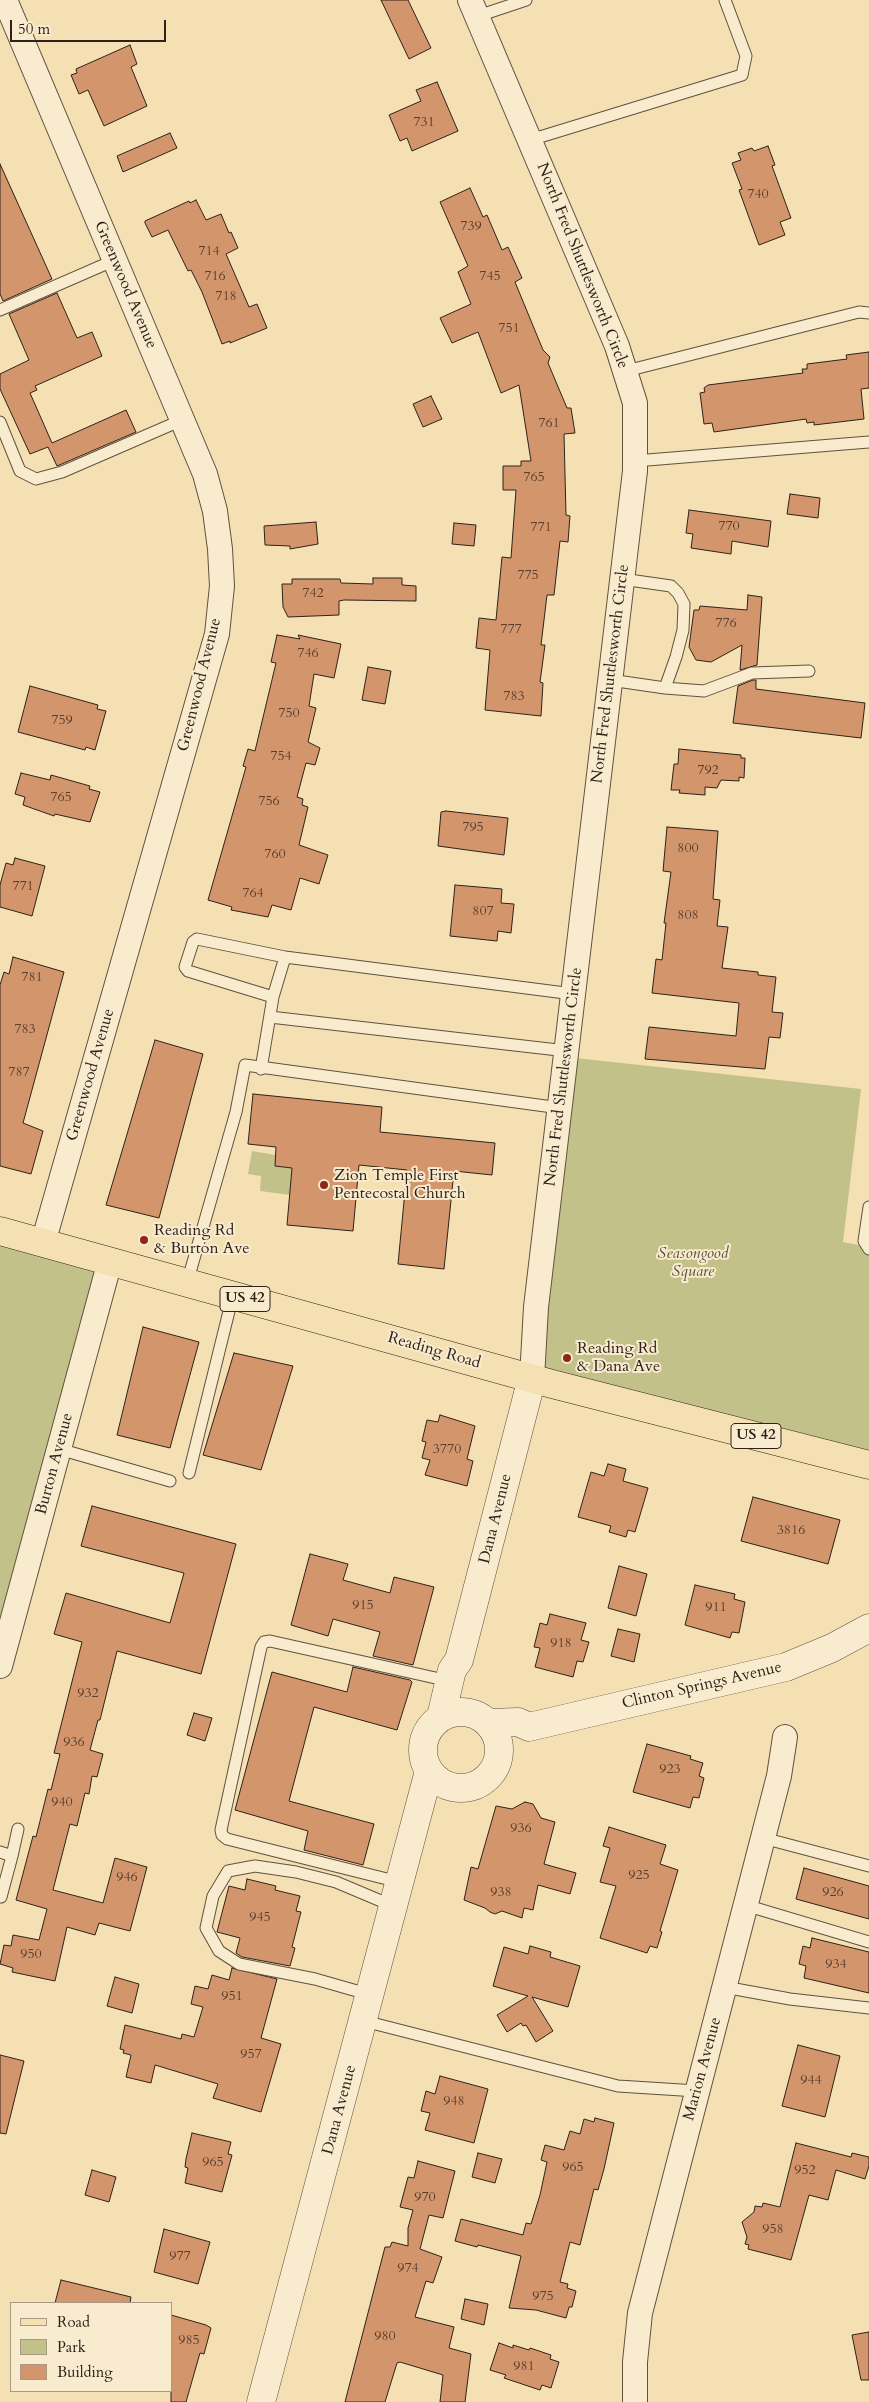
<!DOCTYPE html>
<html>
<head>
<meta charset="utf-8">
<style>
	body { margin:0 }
	#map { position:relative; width:869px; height:2402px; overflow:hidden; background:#f5e0b4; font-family:Cardo,serif }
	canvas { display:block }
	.legend { position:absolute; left:10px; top:2302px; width:162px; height:90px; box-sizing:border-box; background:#f8ebce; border:1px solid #a89a86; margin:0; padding:6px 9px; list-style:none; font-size:15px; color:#2f211a }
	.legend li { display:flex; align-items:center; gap:10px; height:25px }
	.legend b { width:25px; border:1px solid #a89a86 }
	.scale { position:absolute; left:10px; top:20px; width:156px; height:22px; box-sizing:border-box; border:2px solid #2f211a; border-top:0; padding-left:6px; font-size:15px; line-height:18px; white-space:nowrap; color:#2f211a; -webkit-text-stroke:4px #f8ebce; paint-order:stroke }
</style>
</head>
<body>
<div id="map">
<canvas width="869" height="2402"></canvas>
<ul class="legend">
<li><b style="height:6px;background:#f5e0b4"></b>Road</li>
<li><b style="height:14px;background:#c2c189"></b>Park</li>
<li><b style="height:14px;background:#d3956c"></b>Building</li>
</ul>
<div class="scale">50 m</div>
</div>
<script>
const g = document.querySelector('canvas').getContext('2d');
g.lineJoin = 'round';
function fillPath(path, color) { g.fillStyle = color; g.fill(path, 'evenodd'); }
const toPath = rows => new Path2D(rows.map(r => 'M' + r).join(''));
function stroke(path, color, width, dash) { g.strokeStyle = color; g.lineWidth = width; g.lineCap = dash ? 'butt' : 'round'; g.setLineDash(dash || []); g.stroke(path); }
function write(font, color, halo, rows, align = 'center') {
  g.font = font + ' Cardo,serif'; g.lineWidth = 4; g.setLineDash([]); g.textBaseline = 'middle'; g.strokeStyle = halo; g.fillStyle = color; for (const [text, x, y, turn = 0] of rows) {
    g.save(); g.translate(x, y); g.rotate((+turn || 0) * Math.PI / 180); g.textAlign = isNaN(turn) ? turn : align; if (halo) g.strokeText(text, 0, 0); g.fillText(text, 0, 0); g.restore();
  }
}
const green = toPath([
	[566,1057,861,1089,843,1242,869,1247,869,1465,532,1378],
	[252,1151,276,1155,275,1166,292,1168,290,1195,260,1191,261,1176,248,1174],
	[0,1231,110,1261,0,1656]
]);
const building = toPath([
	[381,0,408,0,431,48,409,59,381,0],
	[130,45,137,64,131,67,147,106,104,126,88,90,79,94,71,75,77,73,76,69,130,45],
	[437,82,458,131,412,151,407,138,400,141,389,115,421,101,416,90,437,82],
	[170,133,177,148,123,172,117,156,170,133],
	[768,146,775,165,772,166,791,218,780,222,785,235,759,245,739,190,742,189,732,163,741,160,738,153,752,148,754,151,768,146],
	[0,164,52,279,3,301,0,294,0,164],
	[470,188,483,217,487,215,502,250,508,247,522,278,515,282,543,350,550,357,548,363,567,408,571,408,575,433,564,434,566,515,570,516,568,542,560,541,554,595,547,595,541,645,545,645,540,682,543,683,541,716,485,710,490,650,476,648,479,618,496,620,502,557,511,558,516,490,503,490,503,466,521,466,521,461,531,461,519,385,501,393,478,332,452,343,440,318,471,304,458,272,468,266,440,202,470,188],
	[196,200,206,220,221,214,229,233,231,232,238,248,226,254,249,307,257,304,267,328,230,343,230,341,222,344,202,292,191,270,188,271,168,230,152,237,145,223,145,221,189,201,190,203,196,200],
	[57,293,77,338,92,332,102,356,35,386,37,390,30,393,52,443,126,410,136,432,57,466,48,447,30,454,0,389,0,374,29,360,9,314,57,293],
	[869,352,869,388,861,389,864,419,814,425,814,422,807,423,806,419,714,432,712,423,704,424,700,393,705,392,704,388,708,385,803,373,802,369,807,369,807,364,847,359,846,355,869,352],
	[431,396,442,419,423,427,413,404,431,396],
	[790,494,820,498,818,518,787,514,790,494],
	[689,510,771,521,768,547,732,541,731,554,691,548,693,534,686,533,689,510],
	[316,522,318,544,290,549,290,546,265,545,264,526,316,522],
	[454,523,476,525,474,546,452,544,454,523],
	[373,578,402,578,402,585,416,586,416,601,344,600,339,601,339,615,288,617,283,607,282,584,292,584,292,579,340,579,341,583,373,584,373,578],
	[748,595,762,597,757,665,740,670,742,645,711,662,696,660,689,647,694,610,699,610,700,606,747,610,748,595],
	[277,635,300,639,298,635,341,644,334,678,314,674,309,706,316,708,308,742,320,748,315,765,306,763,297,797,303,799,302,805,308,807,299,845,328,855,319,884,300,878,291,910,272,905,268,917,231,910,232,907,208,900,246,767,243,766,248,749,255,751,276,663,271,662,277,635],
	[368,667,391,671,385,704,362,700,368,667],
	[753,680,756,680,756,689,865,703,861,738,733,723,738,686,753,680],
	[30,686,98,705,97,709,106,711,95,750,86,747,85,750,18,732,30,686],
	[679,749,741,755,741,758,745,758,744,778,739,777,739,781,721,780,717,788,705,787,705,795,679,793,680,790,671,790,674,764,678,764,679,749],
	[21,773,50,780,51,775,90,786,89,789,100,792,90,822,55,814,54,816,23,805,25,797,15,794,21,773],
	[446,811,508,818,504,855,438,846,441,812,446,811],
	[667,827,718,831,713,899,720,900,717,926,728,927,722,968,758,972,758,975,776,977,772,1012,783,1013,780,1038,769,1037,765,1069,645,1059,649,1027,736,1036,739,1003,652,993,656,959,662,960,666,923,664,923,671,872,663,871,667,827],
	[15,858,45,866,32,916,0,907,0,885,6,863,13,865,15,858],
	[455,885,502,889,501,903,514,904,511,933,498,931,497,941,450,936,455,885],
	[13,957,64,972,23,1123,43,1131,31,1174,0,1166,0,985,4,972,9,974,13,957],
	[155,1040,203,1054,159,1218,106,1205,155,1040],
	[253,1094,382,1107,380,1132,495,1143,492,1175,454,1171,444,1269,398,1264,407,1170,359,1165,353,1231,287,1225,292,1168,275,1166,276,1147,248,1144,253,1094],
	[143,1327,199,1342,170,1448,117,1435,143,1327],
	[234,1353,293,1366,261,1470,203,1455,234,1353],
	[440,1415,475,1426,467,1459,473,1461,467,1486,425,1475,430,1460,422,1458,426,1442,422,1441,427,1420,438,1422,440,1415],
	[608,1464,626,1469,623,1481,648,1488,635,1532,628,1530,626,1537,609,1532,611,1526,578,1517,591,1472,604,1476,608,1464],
	[753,1497,840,1520,828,1564,741,1541,753,1497],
	[92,1506,236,1544,201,1674,117,1651,100,1720,98,1720,90,1750,103,1754,97,1777,92,1776,89,1794,85,1793,77,1826,70,1824,53,1890,103,1903,115,1858,147,1867,130,1931,99,1923,95,1935,67,1927,55,1981,12,1972,13,1968,0,1964,4,1945,11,1946,13,1935,39,1940,47,1909,16,1900,33,1836,36,1837,48,1789,51,1790,60,1754,54,1753,82,1642,54,1634,66,1593,170,1623,184,1573,81,1546,92,1506],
	[310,1554,348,1564,343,1580,390,1593,394,1577,434,1587,413,1665,373,1656,380,1632,333,1619,328,1636,291,1625,310,1554],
	[619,1566,647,1574,636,1616,608,1608,619,1566],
	[695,1585,735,1594,734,1599,745,1602,739,1633,732,1632,730,1638,685,1625,695,1585],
	[550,1614,586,1623,581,1640,589,1642,583,1662,577,1661,573,1677,535,1667,540,1648,534,1647,540,1623,547,1625,550,1614],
	[618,1629,640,1634,634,1662,611,1656,618,1629],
	[353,1667,410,1680,412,1682,397,1730,314,1707,289,1801,374,1824,363,1865,304,1850,308,1831,235,1810,272,1672,347,1692,353,1667],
	[194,1713,212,1718,205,1741,187,1735,194,1713],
	[647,1744,691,1756,690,1759,703,1763,699,1776,704,1778,699,1798,693,1797,690,1808,633,1792,647,1744],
	[525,1802,533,1804,541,1818,555,1822,544,1864,576,1873,570,1894,538,1885,533,1910,524,1908,522,1918,502,1911,495,1914,490,1912,485,1908,464,1900,471,1867,478,1869,496,1806,512,1809,525,1802],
	[609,1827,666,1845,660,1864,678,1870,660,1931,662,1932,657,1948,650,1946,647,1953,600,1938,616,1886,600,1882,610,1848,603,1846,609,1827],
	[804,1868,869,1886,869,1919,796,1899,804,1868],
	[247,1879,276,1886,275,1890,300,1896,296,1911,301,1912,292,1947,295,1948,290,1966,242,1957,236,1953,240,1938,217,1932,229,1886,245,1890,247,1879],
	[812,1938,869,1952,869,1993,804,1978,806,1966,799,1964,803,1946,810,1948,812,1938],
	[530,1946,551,1952,550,1957,580,1966,568,2007,532,1997,553,2031,536,2042,526,2025,523,2026,521,2023,507,2032,497,2015,528,1996,493,1986,504,1947,528,1954,530,1946],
	[232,1968,277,1979,261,2038,281,2044,261,2112,213,2098,218,2084,155,2065,151,2083,126,2077,131,2055,123,2053,124,2050,120,2049,125,2025,181,2039,182,2034,194,2037,203,2007,191,2004,195,1986,208,1989,212,1975,229,1980,232,1968],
	[115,1977,139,1984,132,2013,107,2006,115,1977],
	[798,2045,840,2056,825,2117,782,2106,798,2045],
	[0,2055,24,2061,6,2134,0,2133,0,2055],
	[440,2076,488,2089,474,2143,425,2130,430,2113,421,2111,426,2091,435,2094,440,2076],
	[595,2118,614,2123,604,2169,598,2190,594,2189,580,2245,570,2242,560,2282,568,2284,567,2288,576,2291,572,2307,569,2307,566,2318,536,2310,509,2308,521,2256,478,2245,477,2247,455,2241,461,2219,523,2235,526,2223,531,2224,540,2195,547,2162,541,2160,545,2145,564,2150,570,2131,580,2134,584,2119,594,2122,595,2118],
	[192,2133,231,2142,228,2154,232,2155,222,2192,185,2183,188,2168,185,2167,186,2159,192,2133],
	[796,2143,851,2157,852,2153,869,2157,869,2166,865,2179,836,2170,828,2200,809,2195,791,2260,748,2249,749,2245,745,2244,747,2237,742,2222,754,2212,755,2206,762,2207,763,2203,780,2207,796,2143],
	[478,2153,502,2159,495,2183,472,2177,478,2153],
	[418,2161,455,2171,443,2218,429,2215,420,2249,442,2257,433,2283,426,2281,415,2317,454,2327,449,2348,471,2354,465,2402,440,2402,443,2375,400,2362,397,2363,385,2402,345,2402,385,2247,390,2247,392,2242,408,2246,408,2228,413,2210,400,2207,408,2177,414,2178,418,2161],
	[92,2170,116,2177,109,2202,85,2195,92,2170],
	[164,2229,210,2242,198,2284,154,2272,164,2229],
	[61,2280,131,2297,130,2303,55,2303,61,2280],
	[465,2299,488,2304,484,2325,461,2319,465,2299],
	[171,2315,206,2325,211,2328,204,2354,200,2353,186,2402,171,2402,171,2315],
	[869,2332,869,2380,861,2380,852,2335,869,2332],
	[499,2343,513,2348,513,2345,529,2350,530,2348,551,2355,550,2359,559,2362,551,2388,542,2385,540,2390,504,2378,506,2375,490,2370,499,2343]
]);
const service = toPath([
	[478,16,526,0],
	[530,140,742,75,746,56,725,0],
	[0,310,115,260],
	[626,371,859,312,869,313],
	[0,422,20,471,36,479,62,472,182,420],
	[635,461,869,442],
	[610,680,665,688,676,657,683,630,684,604,678,593,671,586,622,579],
	[665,688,704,691,752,673,809,671],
	[273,997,188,971,185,967,193,942,197,939,285,957,573,994],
	[270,1017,567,1051],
	[261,1069,273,997,285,957],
	[869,1207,864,1241,869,1249],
	[187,1283,236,1112,245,1065,560,1108],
	[59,1449,170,1481],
	[189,1473,233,1295],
	[763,1838,869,1866],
	[0,1852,12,1856,18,1829],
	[399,1882,227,1839,222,1835,221,1830,261,1647,264,1642,270,1641,449,1681],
	[1,1897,12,1856],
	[745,1905,869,1942],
	[724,1987,790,1999,869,2008],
	[371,1995,315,1979,239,1964,219,1951,206,1928,213,1896,228,1871,255,1866,296,1872,336,1882,393,1906],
	[364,2021,618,2086,697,2091]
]);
const minor = toPath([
	[5,0,205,474,215,511,220,549,222,586,217,634,43,1243],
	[470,0,617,346,635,403,635,471,536,1307,532,1378],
	[0,1666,110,1261],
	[635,2402,635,2362,640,2313,779,1776,785,1737]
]);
const tertiary = toPath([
	'423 1750a38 38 0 1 1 76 0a38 38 0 1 1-76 0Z',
	[441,1717,452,1670,459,1660,532,1378],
	[488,1723,518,1722,529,1727,786,1667,832,1648,869,1628],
	[261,2402,429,1771]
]);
const primary = toPath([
	[0,1231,552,1384,869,1465]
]);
const markers = [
	[324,1185,5,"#8f2418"],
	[144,1240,5,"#8f2418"],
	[567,1358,5,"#8f2418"]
];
const numberNames = [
	["731",424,123],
	["740",758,195],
	["739",471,227],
	["714",209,252],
	["716",215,277],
	["745",490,277],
	["718",226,297],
	["751",509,329],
	["761",549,424],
	["765",534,478],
	["770",729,527],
	["771",541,528],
	["775",528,576],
	["742",313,594],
	["776",726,624],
	["777",511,630],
	["746",308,654],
	["783",514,697],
	["750",289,714],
	["759",62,721],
	["754",281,757],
	["792",708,771],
	["765",61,798],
	["756",269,802],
	["795",473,828],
	["800",688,849],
	["760",275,855],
	["771",23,887],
	["764",253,894],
	["807",483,912],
	["808",688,916],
	["781",32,978],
	["783",25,1030],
	["787",19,1073],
	["3770",447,1450],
	["3816",791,1531],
	["915",363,1606],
	["911",716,1608],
	["918",561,1644],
	["932",88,1694],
	["936",74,1743],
	["923",670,1770],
	["940",62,1803],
	["936",521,1829],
	["925",639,1876],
	["946",127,1878],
	["938",501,1893],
	["926",833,1893],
	["945",260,1918],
	["950",31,1955],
	["934",836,1965],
	["951",232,1997],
	["957",251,2055],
	["944",811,2081],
	["948",454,2102],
	["965",213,2163],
	["965",573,2168],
	["952",805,2171],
	["970",425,2198],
	["958",773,2230],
	["977",180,2257],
	["974",408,2269],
	["975",543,2297],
	["980",385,2337],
	["985",189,2341],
	["981",524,2367]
];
const shields = [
	[245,1299,50],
	[756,1436,50]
];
const shieldNames = [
	["US 42",245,1299],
	["US 42",756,1436]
];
const streetNames = [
	["North Fred Shuttlesworth Circle",582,266,68],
	["Greenwood Avenue",125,285,67],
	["North Fred Shuttlesworth Circle",611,674,-83],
	["Greenwood Avenue",200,685,-76],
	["Greenwood Avenue",91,1075,-74],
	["North Fred Shuttlesworth Circle",564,1077,-83],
	["Reading Road",434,1351,16],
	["Burton Avenue",55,1464,-75],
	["Dana Avenue",496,1519,-76],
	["Clinton Springs Avenue",702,1686,-13],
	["Marion Avenue",703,2069,-75],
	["Dana Avenue",340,2110,-75]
];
const poiNames = [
	["Zion Temple First",334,1176],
	["Pentecostal Church",334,1194],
	["Reading Rd",154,1231],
	["& Burton Ave",154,1249],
	["Reading Rd",577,1349],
	["& Dana Ave",577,1367]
];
const parkNames = [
	["Seasongood",693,1254],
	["Square",693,1272]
];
fillPath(green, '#c2c189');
fillPath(building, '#d3956c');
stroke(building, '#2f211a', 1);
stroke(service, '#605140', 13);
stroke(minor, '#605140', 26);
stroke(tertiary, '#605140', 29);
stroke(primary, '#2f211a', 29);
stroke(service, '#f8ebce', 11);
stroke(minor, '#f8ebce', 24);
stroke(tertiary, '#f8ebce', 28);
stroke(primary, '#f5e0b4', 28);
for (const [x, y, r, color] of markers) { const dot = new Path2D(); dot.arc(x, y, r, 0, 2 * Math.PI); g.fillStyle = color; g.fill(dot); stroke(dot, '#f8ebce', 2); }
write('14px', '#583e2e', null, numberNames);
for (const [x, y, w] of shields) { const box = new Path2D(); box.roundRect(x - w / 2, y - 12.5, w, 25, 4); g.fillStyle = '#f8ebce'; g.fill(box); stroke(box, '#2f211a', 1); }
write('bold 15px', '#2f211a', null, shieldNames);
write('16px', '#2f211a', '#f8ebce', streetNames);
write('16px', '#2f211a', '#f8ebce', poiNames, 'left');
write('italic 16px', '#5b513b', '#f8ebce', parkNames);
</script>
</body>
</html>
